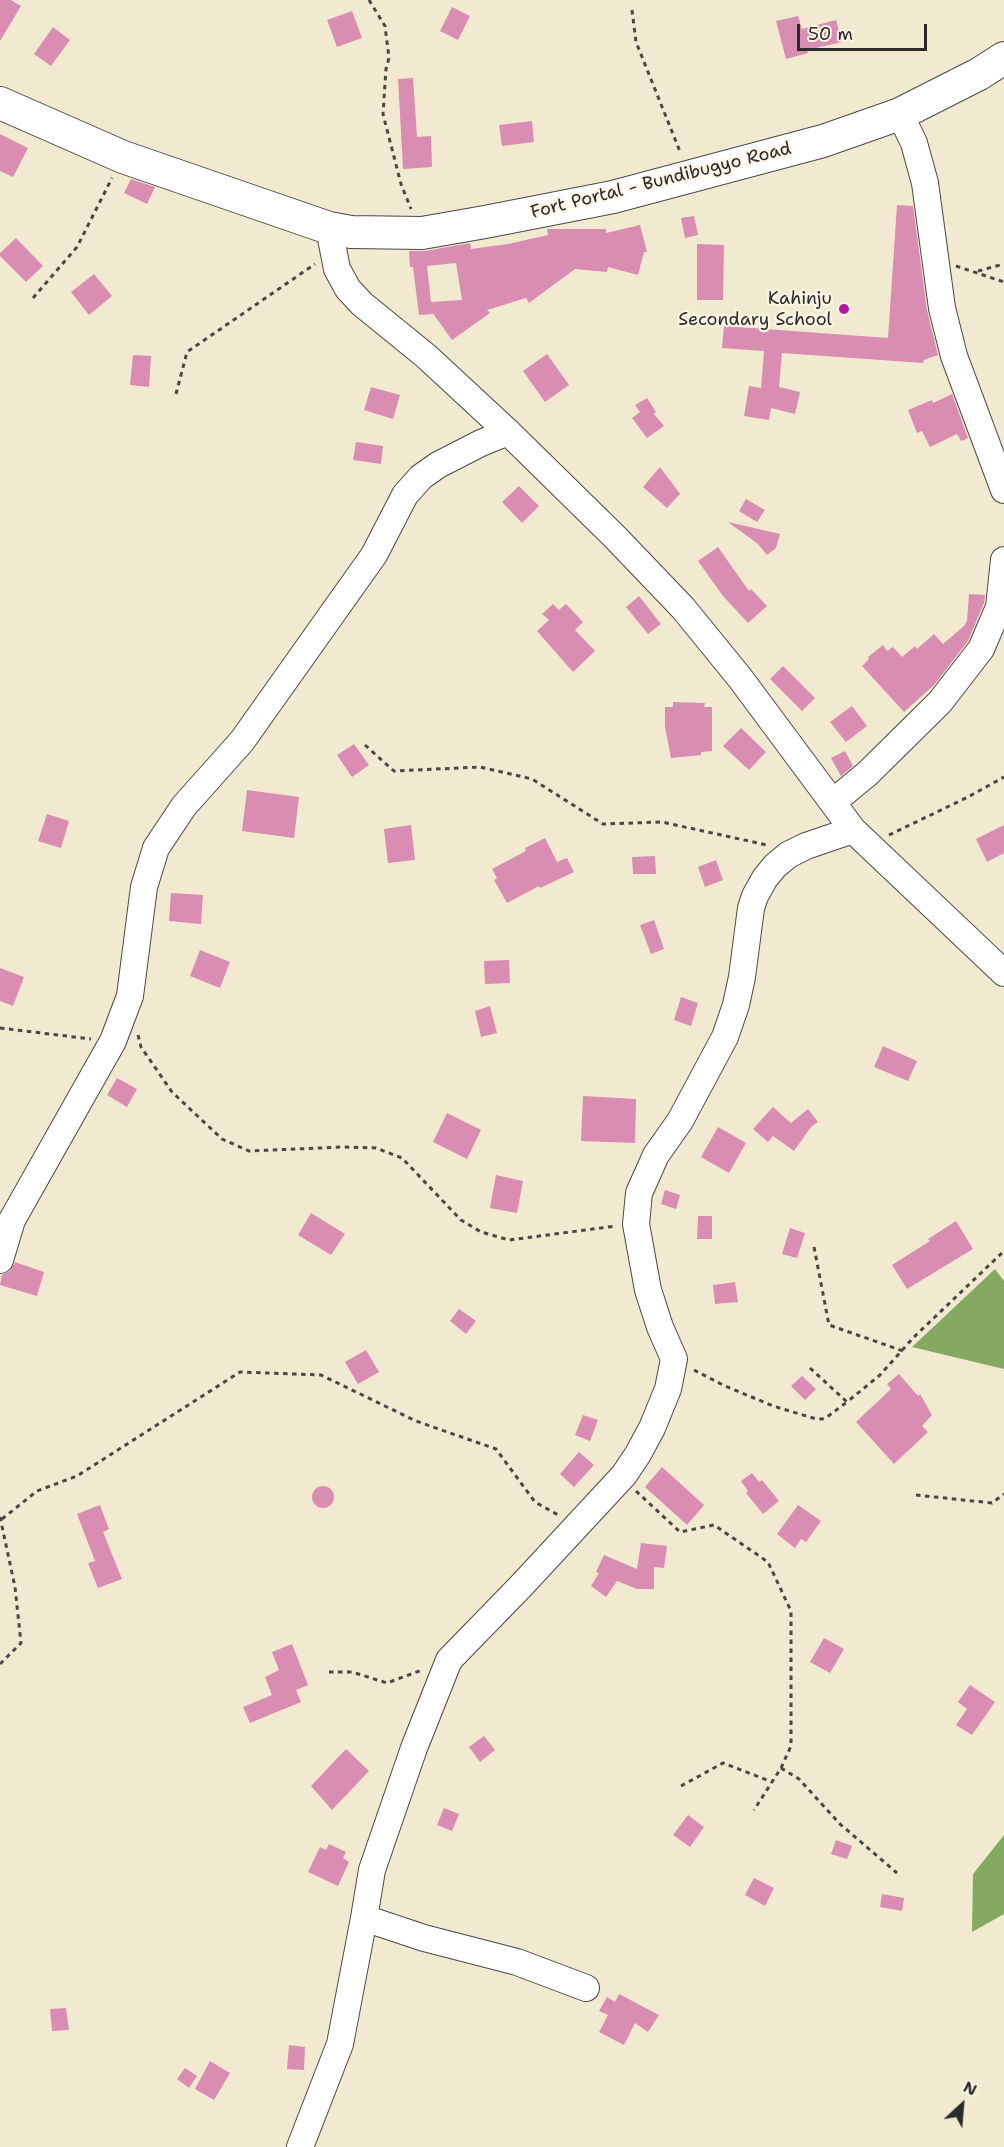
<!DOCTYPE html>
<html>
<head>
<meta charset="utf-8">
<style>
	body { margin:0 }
	#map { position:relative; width:1004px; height:2147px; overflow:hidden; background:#f2ead0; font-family:"Shantell Sans",sans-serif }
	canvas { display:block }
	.north { position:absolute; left:932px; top:2075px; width:60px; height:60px; -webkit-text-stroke:4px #fcf5e5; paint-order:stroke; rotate:26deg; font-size:16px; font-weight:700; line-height:24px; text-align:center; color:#2b2b2b }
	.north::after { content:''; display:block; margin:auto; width:21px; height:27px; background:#2b2b2b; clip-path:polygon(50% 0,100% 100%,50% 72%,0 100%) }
	.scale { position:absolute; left:797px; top:24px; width:130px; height:27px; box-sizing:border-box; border:3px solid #2b2b2b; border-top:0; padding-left:8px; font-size:18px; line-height:21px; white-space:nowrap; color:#2b2b2b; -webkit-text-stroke:4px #fcf5e5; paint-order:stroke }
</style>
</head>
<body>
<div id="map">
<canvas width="1004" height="2147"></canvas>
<div class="north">N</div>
<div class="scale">50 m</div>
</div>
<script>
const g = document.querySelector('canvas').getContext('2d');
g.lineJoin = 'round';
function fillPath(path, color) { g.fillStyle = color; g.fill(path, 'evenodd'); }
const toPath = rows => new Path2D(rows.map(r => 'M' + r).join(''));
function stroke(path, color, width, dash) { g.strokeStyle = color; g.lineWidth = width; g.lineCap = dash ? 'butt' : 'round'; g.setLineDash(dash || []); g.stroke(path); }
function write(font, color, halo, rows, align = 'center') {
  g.font = font + ' "Shantell Sans",sans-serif'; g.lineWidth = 4.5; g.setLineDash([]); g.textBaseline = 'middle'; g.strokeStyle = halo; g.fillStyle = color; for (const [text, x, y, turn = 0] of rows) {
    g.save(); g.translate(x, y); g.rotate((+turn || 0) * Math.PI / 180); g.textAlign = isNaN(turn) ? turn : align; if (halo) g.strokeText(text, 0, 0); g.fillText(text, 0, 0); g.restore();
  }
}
const forest = toPath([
	[995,1269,1004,1281,1004,1369,912,1347],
	[1004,1835,1004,1914,972,1932,973,1874]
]);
const building = toPath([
	[0,0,11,0,21,6,0,41],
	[452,7,470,16,458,40,440,31],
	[352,11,362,38,337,47,327,20],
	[798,16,802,29,836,20,842,42,807,50,808,53,786,59,776,21],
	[53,27,70,40,51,66,34,54],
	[413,78,417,137,431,136,432,167,403,169,398,79],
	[532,121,534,142,502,146,499,125],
	[0,134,28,148,13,177,0,171],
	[131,179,155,187,147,204,124,193],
	[897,205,913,206,927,310,938,355,924,360,923,363,782,353,779,387,800,392,795,414,771,408,769,420,744,416,749,386,761,388,764,351,722,348,724,326,888,338],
	[694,216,698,235,685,238,681,218],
	[640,225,647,252,644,252,638,275,608,267,607,272,575,269,529,303,526,298,487,310,490,313,452,340,432,312,433,314,419,315,413,267,410,267,409,251,425,251,470,243,471,249,508,244,548,235,547,229,606,229,606,233],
	[456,263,462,300,431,302,427,266],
	[16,238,43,266,26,282,0,256,0,253],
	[697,244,724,245,723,300,697,300],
	[94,274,112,296,89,315,71,292],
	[547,354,569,385,545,402,523,371],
	[133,355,151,356,149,387,130,385],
	[371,387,400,395,393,419,364,410],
	[952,394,968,438,961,441,957,434,930,447,922,431,917,433,908,410,932,400,933,403],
	[647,398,656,412,654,414,664,426,647,438,632,418,640,412,635,405],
	[356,442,383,446,381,464,353,460],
	[660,467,680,494,667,508,643,487],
	[519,486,539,506,522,523,502,502],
	[746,499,765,510,757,522,739,511],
	[728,522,780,534,776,548,767,555,758,544],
	[718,547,749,591,751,589,767,606,748,623,723,596,698,561],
	[969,594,985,595,984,603,968,641,934,685,904,712,862,666,869,659,868,657,883,645,887,651,893,647,902,657,915,646,917,649,934,634,943,644,964,626,967,621],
	[639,596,661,624,648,634,626,607],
	[553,604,559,610,566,604,583,622,575,630,595,651,573,672,537,631,549,620,542,614],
	[783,666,815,698,802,711,770,679],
	[673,702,705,703,704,707,712,707,712,751,701,752,701,755,671,758,665,727,665,707,673,707],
	[852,706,867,726,846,742,830,722],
	[741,728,766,752,749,770,723,746],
	[354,744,369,765,352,777,337,755],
	[845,751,853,766,841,776,831,758],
	[247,790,299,797,294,838,242,831],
	[47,814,69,821,61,848,38,841],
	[411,825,415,860,388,863,384,829],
	[1004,825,1004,853,987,862,976,839],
	[545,838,557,862,567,858,574,872,540,888,539,886,507,903,494,880,497,878,492,869,526,851,525,848],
	[655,856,656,874,633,874,632,857],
	[716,860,723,880,705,887,698,867],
	[171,893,203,895,201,924,169,921],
	[654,920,664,949,651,954,640,925],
	[200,950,230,962,220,988,190,976],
	[509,960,510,983,485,984,484,961],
	[0,968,24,977,13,1006,0,1001],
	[681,997,698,1003,691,1026,674,1020],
	[490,1006,497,1033,481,1037,475,1011],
	[883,1046,917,1061,908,1081,874,1067],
	[117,1078,137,1089,127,1107,107,1095],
	[583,1096,636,1099,635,1143,581,1141],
	[773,1107,791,1123,808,1109,818,1122,811,1127,794,1151,773,1136,768,1142,753,1129],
	[447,1113,481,1130,467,1159,433,1142],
	[718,1127,746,1143,729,1173,701,1157],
	[496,1175,523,1181,517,1213,490,1208],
	[665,1190,680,1195,676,1209,661,1204],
	[311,1213,345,1234,331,1255,298,1235],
	[698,1216,712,1216,712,1239,697,1239],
	[956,1221,973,1249,907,1289,892,1265,930,1241,928,1239],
	[790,1228,805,1233,797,1258,782,1254],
	[15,1262,44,1272,37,1296,0,1285,2,1275,10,1271],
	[735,1282,738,1302,715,1304,713,1285],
	[459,1309,476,1321,466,1334,450,1321],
	[366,1350,379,1372,358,1384,345,1362],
	[899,1374,918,1396,920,1394,932,1415,922,1426,928,1432,894,1464,856,1422,891,1389,887,1384],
	[802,1376,816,1389,805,1400,791,1386],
	[583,1415,598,1420,590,1441,575,1435],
	[579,1452,594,1465,574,1487,560,1474],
	[662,1467,704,1505,687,1525,645,1487],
	[752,1473,759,1482,762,1480,779,1501,763,1514,746,1493,748,1491,741,1481],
	'312 1497a11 11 0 1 1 22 0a11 11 0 1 1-22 0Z',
	[100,1505,109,1529,103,1532,122,1579,98,1588,88,1563,95,1561,77,1514],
	[798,1505,821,1521,806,1542,801,1539,795,1548,777,1534],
	[641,1543,667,1546,664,1568,654,1567,654,1589,637,1589,617,1581,606,1597,591,1586,599,1573,596,1572,604,1555,637,1569],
	[824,1638,844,1649,830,1673,810,1662],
	[292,1644,308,1685,296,1690,301,1702,250,1723,243,1707,272,1695,265,1677,279,1670,272,1652],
	[970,1685,995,1702,972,1735,956,1725,967,1709,958,1702],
	[484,1736,495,1750,480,1762,469,1747],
	[346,1749,369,1771,332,1810,311,1786],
	[444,1808,459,1814,452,1831,437,1825],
	[688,1815,704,1827,690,1847,673,1835],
	[836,1840,852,1846,847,1859,831,1854],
	[329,1844,346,1852,343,1858,349,1862,338,1886,308,1872,320,1847,326,1850],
	[754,1878,774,1888,765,1906,745,1895],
	[882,1894,904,1898,902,1911,880,1907],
	[619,1994,659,2015,648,2032,635,2023,624,2045,599,2032,608,2015,599,2011,607,1997,615,2002],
	[66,2008,69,2030,52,2031,50,2009],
	[289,2045,305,2047,304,2070,287,2069],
	[210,2061,230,2073,214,2100,195,2089],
	[185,2068,197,2076,189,2088,177,2079]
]);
const path = toPath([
	[369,0,385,26,389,58,386,69,383,114,401,184,411,209],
	[632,10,636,42,681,154],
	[956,266,1004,282],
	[978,271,1004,264],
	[33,298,77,247,112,178],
	[176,394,187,352,315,264],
	[365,745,394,771,480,767,532,779,603,824,662,822,767,845],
	[889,835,968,797,1004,777],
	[0,1028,91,1039],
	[138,1035,141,1047,172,1092,222,1139,249,1151,343,1147,376,1148,402,1158,461,1220,481,1232,509,1240,616,1226],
	[814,1247,829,1325,903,1351],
	[810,1368,847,1402,880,1375,914,1337,1004,1251],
	[694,1370,723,1385,773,1406,813,1418,822,1419,827,1417,847,1402],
	[636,1491,680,1532,714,1525,768,1562,791,1611,791,1746,781,1768,754,1810],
	[916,1495,992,1503,1004,1494],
	[0,1517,15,1587,21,1643,0,1664],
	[2,1519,37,1491,77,1476,240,1372,321,1375,416,1421,496,1449,535,1502,560,1516],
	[329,1672,352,1672,387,1683,422,1670],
	[781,1768,799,1779,840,1824,897,1873],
	[681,1786,723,1763,772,1782]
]);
const minor = toPath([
	[900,114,914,143,925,183,942,308,954,356,1004,490],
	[329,228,337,269,348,289,362,304,426,356,508,432,615,537,683,608,740,678,853,830,1004,973],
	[833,802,867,774,940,702,981,649,999,607,1004,560],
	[0,1260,12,1220,113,1041,130,996,144,887,156,848,184,806,242,741,342,600,374,555,405,495,421,477,438,465,481,443,508,432],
	[586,1988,517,1962,424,1938,364,1918,372,1870,414,1748,449,1660,521,1586,624,1475,638,1454,652,1428,668,1389,674,1359,660,1327,648,1290,636,1224,639,1193,656,1155,680,1121,725,1037,736,1005,742,977,751,908,755,896,765,878,775,866,788,855,806,846,853,830],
	[300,2147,340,2044,364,1918]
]);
const major = toPath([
	[0,103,123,157,329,228,351,232,422,233,485,222,613,197,823,141,900,114,979,74,1004,58]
]);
const markers = [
	[844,309,6,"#b5179e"]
];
const streetNames = [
	["Fort Portal - Bundibugyo Road",661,181,-14]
];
const poiNames = [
	["Kahinju",832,299],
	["Secondary School",832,320]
];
fillPath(forest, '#84aa61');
fillPath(building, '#d98db2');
stroke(minor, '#494844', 28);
stroke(major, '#494844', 34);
stroke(path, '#494844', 3, [4.5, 4.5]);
stroke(minor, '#fff', 26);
stroke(major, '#fff', 32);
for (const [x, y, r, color] of markers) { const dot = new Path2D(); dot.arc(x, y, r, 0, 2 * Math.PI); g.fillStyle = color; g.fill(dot); stroke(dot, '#fcf5e5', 2); }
write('18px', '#2b2b2b', '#fcf5e5', streetNames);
write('18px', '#2b2b2b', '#fcf5e5', poiNames, 'right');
</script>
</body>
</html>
